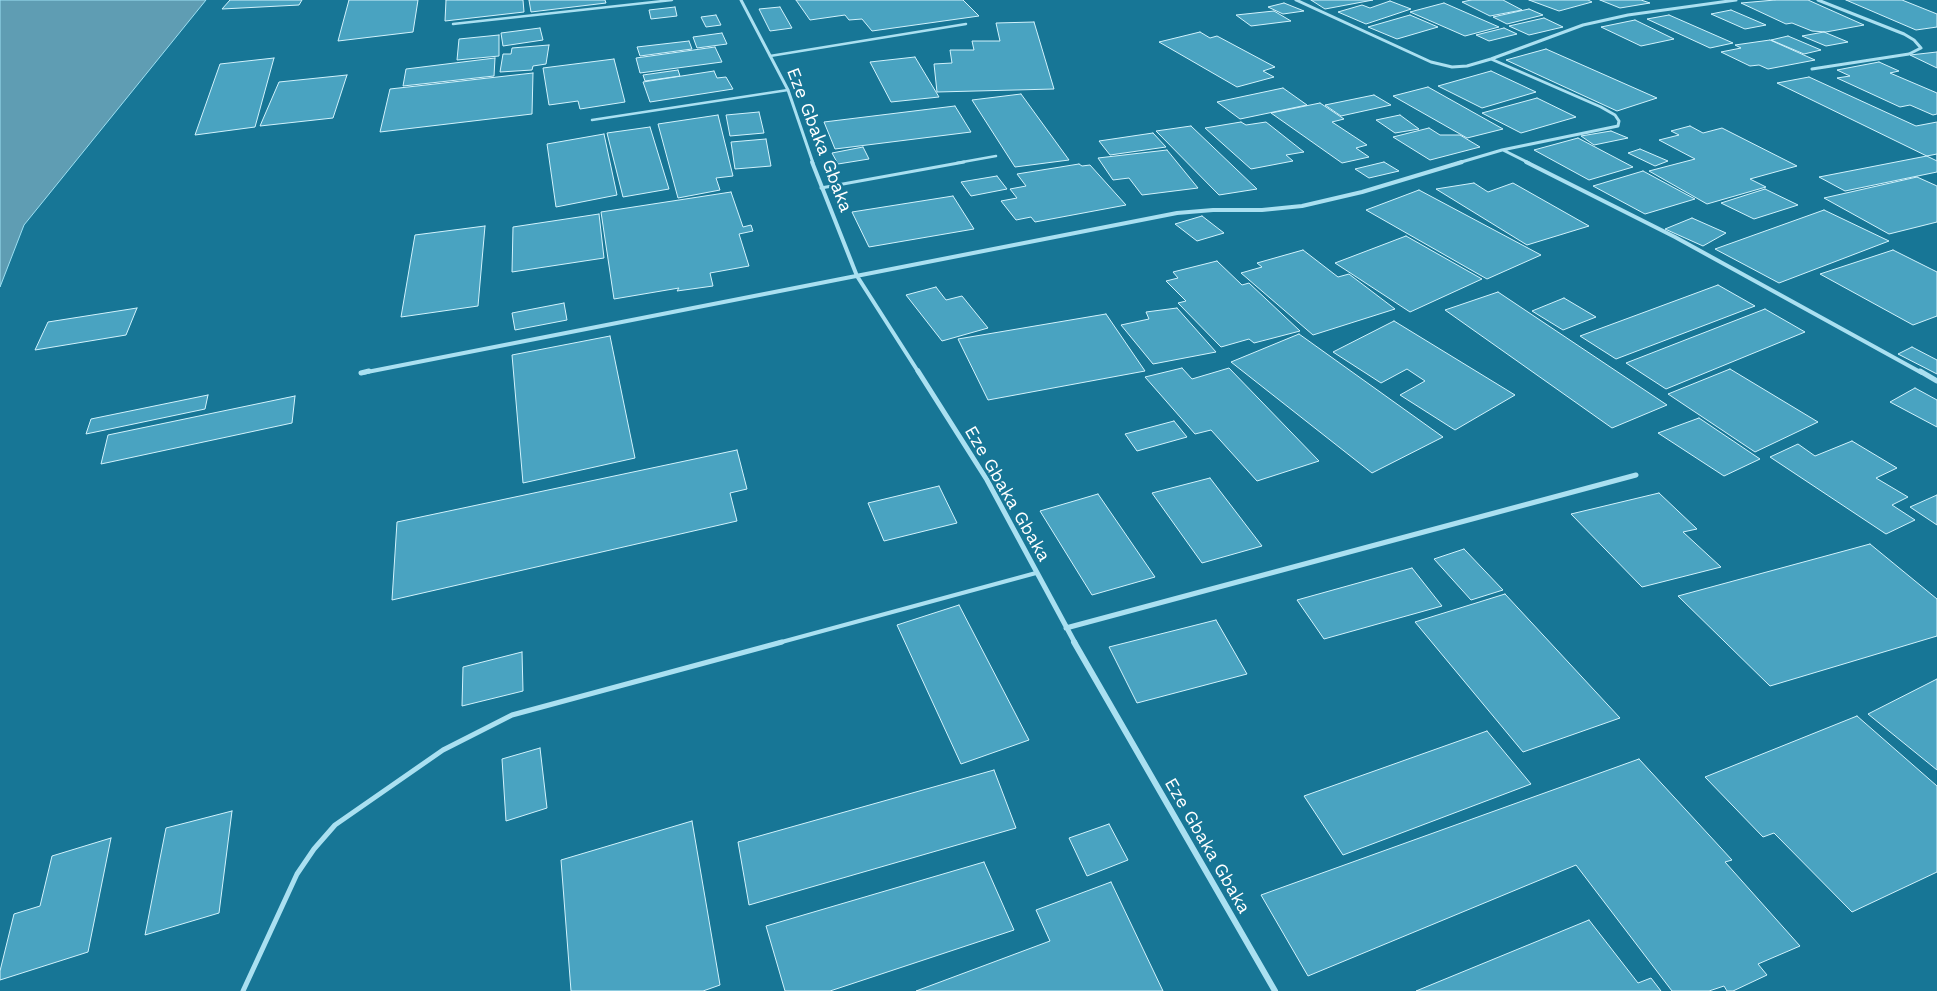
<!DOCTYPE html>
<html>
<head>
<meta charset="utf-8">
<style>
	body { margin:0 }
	canvas { display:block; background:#177696 }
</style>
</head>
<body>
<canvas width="1937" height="991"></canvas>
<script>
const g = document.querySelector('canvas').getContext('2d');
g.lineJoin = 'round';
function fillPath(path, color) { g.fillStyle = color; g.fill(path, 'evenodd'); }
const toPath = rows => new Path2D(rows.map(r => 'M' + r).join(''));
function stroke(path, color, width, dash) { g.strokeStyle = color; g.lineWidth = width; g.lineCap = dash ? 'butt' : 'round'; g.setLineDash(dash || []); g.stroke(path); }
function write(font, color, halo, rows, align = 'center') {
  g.font = font + ' "Work Sans",sans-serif'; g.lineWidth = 5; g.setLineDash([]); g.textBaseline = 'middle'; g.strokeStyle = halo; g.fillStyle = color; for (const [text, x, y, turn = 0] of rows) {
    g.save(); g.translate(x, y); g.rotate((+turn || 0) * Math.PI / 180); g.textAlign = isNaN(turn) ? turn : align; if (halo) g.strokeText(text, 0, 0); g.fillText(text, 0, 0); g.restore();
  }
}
const water = toPath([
	[0,0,206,0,24,225,0,287,0,0]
]);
const building = toPath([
	[230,0,302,0,299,5,222,9,230,0],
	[349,0,418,0,413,32,338,41,349,0],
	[446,0,523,0,524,12,445,21,446,0],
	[529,0,605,0,606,3,531,12,529,0],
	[796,0,963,0,979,16,872,31,862,19,849,20,845,15,810,20,796,0],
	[1311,0,1373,0,1325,9,1311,0],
	[1471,0,1503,0,1522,10,1490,16,1462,2,1471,0],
	[1529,0,1588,0,1592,2,1559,11,1529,0],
	[1600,0,1641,0,1650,3,1620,8,1600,0],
	[1775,0,1808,0,1864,25,1826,32,1812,31,1792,23,1786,24,1741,3,1775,0],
	[1846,0,1902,0,1937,14,1937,27,1916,30,1846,0],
	[1390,1,1411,9,1366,24,1338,12,1362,5,1370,8,1390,1],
	[1284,3,1304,11,1283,14,1268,7,1284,3],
	[1444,3,1499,27,1465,36,1410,12,1444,3],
	[675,7,677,16,651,19,649,10,675,7],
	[780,7,792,28,770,31,759,9,780,7],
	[1529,9,1543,15,1507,24,1493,17,1529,9],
	[1731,10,1766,25,1745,29,1711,14,1731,10],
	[1274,11,1291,21,1251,26,1236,15,1274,11],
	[716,15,721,25,706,27,701,17,716,15],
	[1410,15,1438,27,1397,39,1368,27,1410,15],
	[1669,15,1733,43,1710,48,1647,19,1669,15],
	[1544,18,1563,27,1529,35,1509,26,1544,18],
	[1635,20,1674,39,1641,46,1601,27,1635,20],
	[1034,22,1054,89,937,92,934,64,952,63,950,50,974,50,972,41,1000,41,996,23,1034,22],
	[540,28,543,40,503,46,501,33,540,28],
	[1504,28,1517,34,1489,41,1476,35,1504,28],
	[1200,32,1210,38,1217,36,1275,67,1263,71,1274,77,1237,87,1159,42,1200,32],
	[1824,32,1848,42,1826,46,1802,36,1824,32],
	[722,33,727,44,697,48,693,37,722,33],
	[499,35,499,56,457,60,459,39,499,35],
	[1788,36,1821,50,1804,54,1771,40,1788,36],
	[1770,40,1815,60,1768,69,1759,65,1750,66,1721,52,1741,48,1735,45,1770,40],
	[689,41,692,49,640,56,637,47,689,41],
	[549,45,546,64,533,66,532,70,500,72,503,54,511,54,512,48,549,45],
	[715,47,722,62,640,73,636,58,715,47],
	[1546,49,1657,98,1617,111,1506,60,1546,49],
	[1937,52,1937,68,1910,55,1937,52],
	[915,57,939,97,891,102,870,62,915,57],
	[274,58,255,127,195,135,220,64,274,58],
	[495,58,494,76,403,86,406,69,495,58],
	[614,59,625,102,580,109,578,101,549,105,543,68,614,59],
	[1879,62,1899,71,1890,73,1937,93,1937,114,1933,115,1910,105,1900,107,1837,78,1850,76,1837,70,1879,62],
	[678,70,680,76,645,81,643,75,678,70],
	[714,71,717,78,726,77,733,89,650,102,643,82,714,71],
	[1491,71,1536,92,1482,108,1438,86,1491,71],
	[533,73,532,114,380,132,390,89,533,73],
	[347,75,333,118,260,126,279,82,347,75],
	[1809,77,1916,126,1937,122,1937,161,1777,83,1809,77],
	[1428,87,1503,129,1467,138,1393,96,1428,87],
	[1283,88,1307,105,1240,119,1217,102,1283,88],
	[1021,94,1069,160,1015,167,972,100,1021,94],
	[1374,95,1391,105,1341,116,1325,105,1374,95],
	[1537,98,1576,117,1521,133,1482,113,1537,98],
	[1320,103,1344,119,1332,122,1367,145,1356,148,1369,157,1342,163,1271,113,1320,103],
	[955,106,971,132,835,149,824,122,955,106],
	[759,112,764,133,730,136,726,115,759,112],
	[718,115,733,176,716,178,720,190,678,198,658,124,718,115],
	[1400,115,1419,129,1395,133,1376,120,1400,115],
	[1241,122,1246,125,1266,122,1304,152,1286,155,1293,161,1251,169,1205,128,1241,122],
	[1191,126,1257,189,1219,195,1156,131,1191,126],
	[1690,126,1703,133,1722,128,1797,166,1750,179,1766,187,1707,204,1649,171,1695,159,1659,140,1679,135,1671,131,1690,126],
	[650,127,669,189,623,197,607,133,650,127],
	[1429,128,1440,135,1460,135,1480,147,1430,160,1393,137,1429,128],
	[1611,131,1628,138,1594,145,1581,136,1611,131],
	[1153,133,1166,147,1110,155,1099,141,1153,133],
	[604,134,617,195,556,207,547,144,604,134],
	[1578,138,1633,167,1589,180,1534,150,1578,138],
	[766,139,771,166,735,169,731,142,766,139],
	[863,147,869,159,838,164,832,153,863,147],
	[1640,149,1668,161,1655,166,1628,153,1640,149],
	[1167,150,1198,188,1142,195,1129,178,1113,180,1098,158,1167,150],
	[1937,154,1937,172,1845,191,1819,177,1937,154],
	[1384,162,1399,171,1369,178,1355,169,1384,162],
	[1079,164,1082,166,1090,165,1126,205,1035,222,1031,217,1016,220,1001,201,1017,198,1010,189,1026,186,1017,174,1079,164],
	[1643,171,1695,199,1645,214,1593,186,1643,171],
	[997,176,1007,189,971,196,961,182,997,176],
	[1917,177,1937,186,1937,222,1889,234,1824,198,1917,177],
	[1474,183,1488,192,1513,183,1589,226,1527,245,1436,189,1474,183],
	[1765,189,1798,205,1754,219,1721,203,1765,189],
	[1419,190,1541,255,1487,279,1366,210,1419,190],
	[731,192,743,227,751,225,753,231,739,234,749,266,710,273,713,286,677,291,679,288,614,299,601,212,731,192],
	[953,196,974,229,869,247,852,212,953,196],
	[1824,210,1889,241,1779,283,1715,249,1824,210],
	[599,214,604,258,512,272,513,227,599,214],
	[1202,216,1224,233,1197,241,1175,224,1202,216],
	[1692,218,1726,233,1703,246,1665,229,1692,218],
	[485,226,478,306,401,317,415,235,485,226],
	[1406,236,1482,279,1410,312,1335,263,1406,236],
	[1303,250,1338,277,1349,274,1395,309,1313,335,1241,273,1262,267,1257,263,1303,250],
	[1893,250,1937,272,1937,316,1913,325,1820,274,1893,250],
	[1217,261,1242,285,1249,283,1300,331,1254,343,1249,339,1221,347,1178,303,1186,301,1166,281,1178,278,1173,272,1217,261],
	[1718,285,1755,306,1616,359,1580,336,1718,285],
	[936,287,946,300,962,296,988,328,942,341,906,295,936,287],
	[1498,292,1667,405,1612,428,1445,310,1498,292],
	[1564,298,1596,317,1563,330,1532,311,1564,298],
	[564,303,567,320,515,330,512,313,564,303],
	[137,308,126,335,35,350,48,322,137,308],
	[1177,308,1216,352,1153,364,1121,325,1149,319,1146,312,1177,308],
	[1765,309,1805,332,1666,389,1626,363,1765,309],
	[1106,314,1145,371,988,400,958,339,1106,314],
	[1394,321,1515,395,1455,430,1400,395,1425,381,1407,369,1381,383,1333,352,1394,321],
	[1299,334,1443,437,1372,473,1231,362,1299,334],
	[610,336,635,458,523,483,512,355,610,336],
	[1912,347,1937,360,1937,374,1898,354,1912,347],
	[1182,368,1192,379,1229,368,1319,461,1257,481,1211,430,1195,434,1145,377,1182,368],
	[1730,369,1818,422,1755,452,1668,394,1730,369],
	[1915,388,1937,400,1937,427,1890,402,1915,388],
	[208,395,205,409,86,434,91,419,208,395],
	[295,396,292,423,101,464,108,435,295,396],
	[1699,418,1760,459,1724,476,1658,433,1699,418],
	[1174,421,1187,437,1137,451,1125,434,1174,421],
	[1852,441,1897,468,1876,478,1908,497,1892,505,1915,520,1886,534,1770,457,1798,444,1815,456,1852,441],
	[737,450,747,489,730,493,737,521,392,600,397,522,737,450],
	[1210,478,1262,546,1202,563,1152,493,1210,478],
	[939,486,957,523,884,541,868,503,939,486],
	[1659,493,1697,529,1683,532,1721,567,1642,587,1571,514,1659,493],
	[1098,494,1155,577,1092,595,1040,511,1098,494],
	[1937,495,1937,525,1910,507,1937,495],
	[1870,544,1937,599,1937,636,1770,686,1678,596,1870,544],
	[1464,549,1503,590,1471,600,1434,559,1464,549],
	[1412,568,1442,606,1324,639,1297,600,1412,568],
	[1505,594,1620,718,1523,752,1415,622,1505,594],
	[959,605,1029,740,961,764,897,625,959,605],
	[1216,620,1247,674,1137,703,1109,647,1216,620],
	[522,652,523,691,462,706,463,667,522,652],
	[1937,679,1937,770,1868,714,1937,679],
	[1857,716,1937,786,1937,872,1852,912,1774,833,1763,837,1705,777,1857,716],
	[1487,731,1531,784,1343,855,1304,796,1487,731],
	[540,748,547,808,506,821,502,759,540,748],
	[1639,759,1732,860,1725,862,1800,946,1758,964,1767,975,1733,991,1727,991,1724,986,1709,991,1672,991,1576,865,1308,976,1261,895,1639,759],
	[994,770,1016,828,749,905,738,842,994,770],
	[232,811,219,913,145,935,166,828,232,811],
	[692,821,720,985,703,991,571,991,561,860,692,821],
	[1109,824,1128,860,1087,876,1069,838,1109,824],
	[111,838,88,952,0,980,0,971,14,914,40,906,52,856,111,838],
	[984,862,1014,930,830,991,785,991,766,926,984,862],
	[1111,882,1163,991,916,991,1050,941,1036,910,1111,882],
	[1589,920,1638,983,1651,978,1661,991,1416,991,1589,920]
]);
const serviceFar3 = toPath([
	[453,24,672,0],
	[770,56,966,24],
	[592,120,788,90],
	[957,163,996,156]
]);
const serviceFar2 = toPath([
	[821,188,964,162]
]);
const serviceFar1 = toPath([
	[778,643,1036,573]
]);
const service = toPath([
	[243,991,297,874,314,849,335,825,443,750,512,715,782,642]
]);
const minorFar3 = toPath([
	[741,0,788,90,813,163],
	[1296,0,1431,62,1452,67,1467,66,1491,59,1583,25,1628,15,1736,0],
	[1812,69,1909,54,1921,48,1914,40,1904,34,1818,0],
	[1503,150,1529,163],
	[1458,163,1502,150,1618,126,1619,121,1615,115,1601,107,1491,59]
]);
const minorFar2 = toPath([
	[812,162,857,276,919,373],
	[1526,162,1675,237,1922,373],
	[362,373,1177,213,1213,210,1262,210,1302,206,1362,192,1462,162]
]);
const minorFar1 = toPath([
	[918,371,987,480,1075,643],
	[1920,371,1937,381],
	[361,373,369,371],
	[1066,628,1636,475]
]);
const minor = toPath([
	[1074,642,1275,991]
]);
const streetNames = [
	["Eze Gbaka Gbaka",819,140,69],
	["Eze Gbaka Gbaka",1007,494,60],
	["Eze Gbaka Gbaka",1207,846,60]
];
fillPath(water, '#5f9db3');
stroke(water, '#9ce0f3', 1);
fillPath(building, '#49a3c1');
stroke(building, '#d1f2fc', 1);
stroke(serviceFar3, '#aae0f1', 2.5);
stroke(serviceFar2, '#aae0f1', 3);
stroke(serviceFar1, '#aae0f1', 4);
stroke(service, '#aae0f1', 5);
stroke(minorFar3, '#aae0f1', 3);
stroke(minorFar2, '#aae0f1', 4);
stroke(minorFar1, '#aae0f1', 5);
stroke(minor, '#aae0f1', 6);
write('18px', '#fff', '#177696', streetNames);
</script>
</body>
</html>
